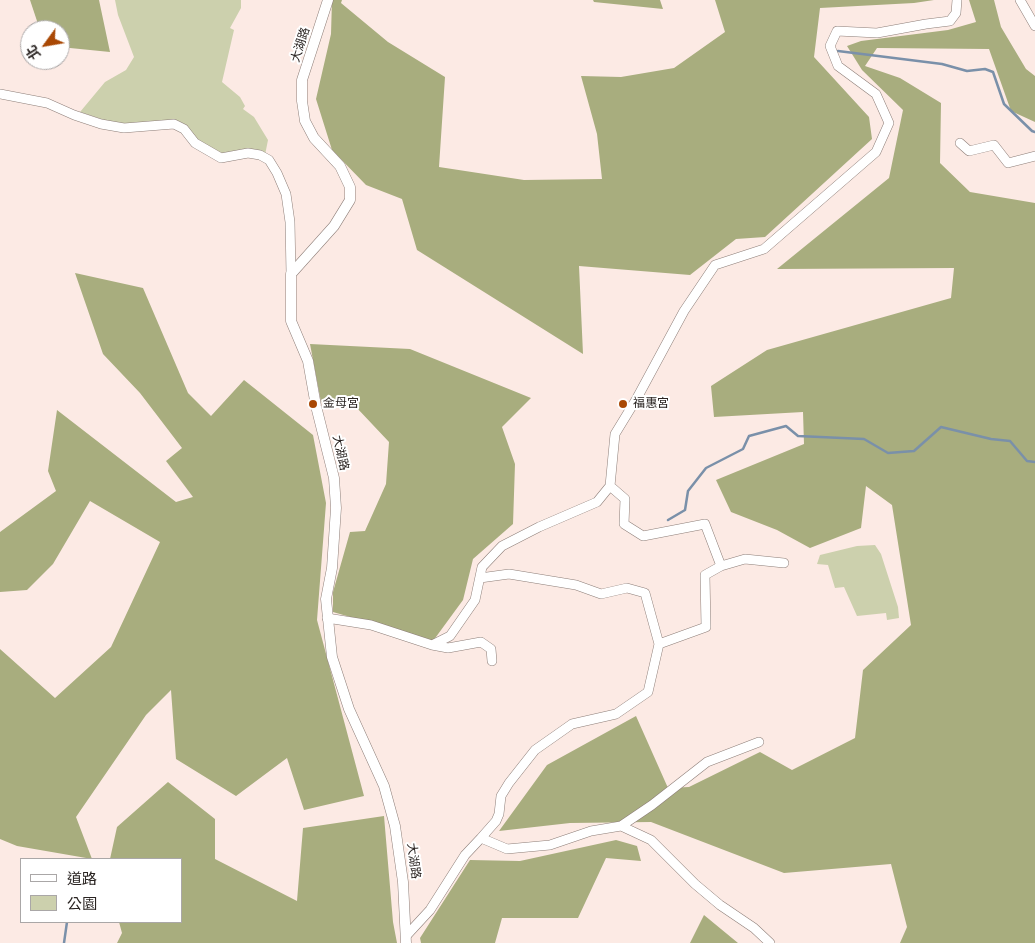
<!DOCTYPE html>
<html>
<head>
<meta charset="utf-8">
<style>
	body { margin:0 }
	#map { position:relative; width:1035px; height:943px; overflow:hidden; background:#fceae4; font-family:"DejaVu Sans","Noto Sans TC",sans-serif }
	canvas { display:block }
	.legend { position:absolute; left:20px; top:858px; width:162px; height:65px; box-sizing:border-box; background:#fff; border:1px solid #aaa7a7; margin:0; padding:6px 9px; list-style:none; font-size:15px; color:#2a2422 }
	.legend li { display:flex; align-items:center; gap:10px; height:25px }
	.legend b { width:25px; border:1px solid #aaa7a7 }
	.north { position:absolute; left:20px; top:20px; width:50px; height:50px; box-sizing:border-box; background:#fff; border:1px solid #aaa7a7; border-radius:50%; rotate:238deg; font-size:14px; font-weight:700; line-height:20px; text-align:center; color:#2a2422 }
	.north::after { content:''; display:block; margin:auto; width:18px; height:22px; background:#a94804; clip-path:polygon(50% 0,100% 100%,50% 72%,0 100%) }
</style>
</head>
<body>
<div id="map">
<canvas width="1035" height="943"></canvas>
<ul class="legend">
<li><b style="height:6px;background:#fff"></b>道路</li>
<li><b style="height:14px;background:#ccd0ad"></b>公園</li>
</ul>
<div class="north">北</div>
</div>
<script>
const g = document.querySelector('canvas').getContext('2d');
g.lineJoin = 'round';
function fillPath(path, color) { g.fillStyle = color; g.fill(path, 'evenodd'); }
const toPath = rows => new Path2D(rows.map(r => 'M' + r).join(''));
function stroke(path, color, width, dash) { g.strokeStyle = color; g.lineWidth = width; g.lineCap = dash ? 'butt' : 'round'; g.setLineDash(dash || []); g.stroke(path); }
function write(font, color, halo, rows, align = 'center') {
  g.font = font + ' "DejaVu Sans","Noto Sans TC",sans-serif'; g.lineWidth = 4; g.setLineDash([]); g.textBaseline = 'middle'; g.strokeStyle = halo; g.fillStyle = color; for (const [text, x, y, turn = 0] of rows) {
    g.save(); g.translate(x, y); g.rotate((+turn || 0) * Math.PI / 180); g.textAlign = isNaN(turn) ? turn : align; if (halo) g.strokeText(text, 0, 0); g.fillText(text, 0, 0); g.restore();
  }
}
const green = toPath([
	[115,0,241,0,241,8,230,28,234,30,222,82,240,97,245,106,243,109,254,117,268,140,265,155,220,155,196,139,187,126,116,124,80,112,105,82,126,70,134,57,118,15],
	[875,545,881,554,898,607,899,618,887,620,886,613,857,616,844,587,835,588,828,565,817,564,820,555,857,546]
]);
const forest = toPath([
	[30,0,99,0,110,52,60,47,60,30,40,30],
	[332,0,342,0,341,3,388,42,445,77,439,167,524,180,602,179,597,134,581,76,621,77,674,68,725,32,715,0,934,0,914,3,820,8,814,57,869,117,872,139,765,237,736,239,690,275,579,266,583,354,417,250,402,199,366,185,332,150,316,99,331,34],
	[593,0,660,0,663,9,594,2],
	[969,0,994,0,1001,27,1026,69,1035,76,1035,122,1011,111,989,49,877,48,865,66,900,78,941,103,940,163,970,192,1035,203,1035,943,900,943,907,927,891,864,784,873,651,822,570,823,499,831,547,765,636,716,668,788,689,787,760,752,792,770,855,738,863,670,911,625,892,505,866,486,861,528,810,548,777,530,731,512,716,480,804,444,803,412,714,417,711,386,767,350,951,298,954,268,777,269,889,178,903,110,862,70,847,46,861,41,948,30,976,22],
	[75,273,143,288,188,393,211,416,244,380,313,435,326,503,317,620,364,796,304,810,287,758,236,796,176,759,171,690,146,715,76,817,92,859,17,846,0,839,0,649,55,698,111,647,160,542,90,501,53,564,27,590,0,592,0,532,56,491,48,471,57,410,176,502,193,497,166,461,182,448,140,393,103,354],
	[310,344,410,349,531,398,502,427,515,464,513,524,473,559,463,600,433,641,333,612,333,592,350,532,365,531,386,484,389,442,356,407,321,402],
	[168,782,215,819,215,859,297,901,303,828,384,816,393,922,397,943,117,943,122,933,119,922,181,922,181,859,110,859,117,827],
	[616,840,637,846,641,861,606,858,578,918,502,918,495,943,421,943,420,938,470,860,520,861],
	[704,915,738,943,690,943]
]);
const stream = toPath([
	[838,51,942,64,967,71,985,69,993,72,1004,104,1032,131,1035,132],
	[668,520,685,510,688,491,706,468,743,449,749,436,786,426,798,436,864,439,888,453,914,451,941,427,991,439,1010,441,1027,461,1035,462],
	[64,943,67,922]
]);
const minor = toPath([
	[1020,0,1035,26],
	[0,94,47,103,74,115,101,124,124,128,174,124,184,129,195,143,221,158,248,153,260,155,269,160,277,173,286,194,290,222,291,274],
	[960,143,969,151,994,145,1008,163,1035,156],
	[610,486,625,499,624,524,643,536,705,524,721,566],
	[480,578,509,574,576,585,601,594,627,588,645,593,659,644,648,692,616,714,572,724,535,750,509,783,501,796,499,814,496,821,481,838],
	[327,618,371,625,432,645,450,636,475,600,482,567,502,546,539,527,597,502,610,486,615,434,637,398,684,311,715,265,764,249,876,152,889,123,876,94,838,66,830,46,837,31,877,33,926,24,950,21,956,13,957,0],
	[659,644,706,627,705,575,721,566,745,559,784,563],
	[432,645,448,648,481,642,491,649,492,661],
	[621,826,652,805,707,762,759,742],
	[406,936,430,910,465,855,481,838,507,849,550,845,591,831,621,826,651,840,695,884,720,905,754,928,770,943]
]);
const tertiary = toPath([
	[328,0,302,80,302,101,305,121,314,138,340,166,350,187,350,200,334,226,291,274,291,321,308,361,316,406,334,478,336,508,332,568,326,599,332,657,349,709,384,786,395,826,403,882,406,943]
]);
const markers = [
	[313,404,5,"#a94804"],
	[623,404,5,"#a94804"]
];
const streetNames = [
	["大湖路",301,45,-72],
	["大湖路",340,453,77],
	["大湖路",413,861,82]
];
const poiNames = [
	["金母宮",323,404],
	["福惠宮",633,404]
];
fillPath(green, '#ccd0ad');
fillPath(forest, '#a8ad7e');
stroke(stream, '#7a90a9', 2.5);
stroke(minor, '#8d7e78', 10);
stroke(tertiary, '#8d7e78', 11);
stroke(minor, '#fff', 9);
stroke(tertiary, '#fff', 10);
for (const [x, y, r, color] of markers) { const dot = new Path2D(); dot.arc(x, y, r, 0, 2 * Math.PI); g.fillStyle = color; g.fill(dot); stroke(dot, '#fff', 2); }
write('12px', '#2a2422', '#fff', streetNames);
write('12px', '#2a2422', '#fff', poiNames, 'left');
</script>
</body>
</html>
